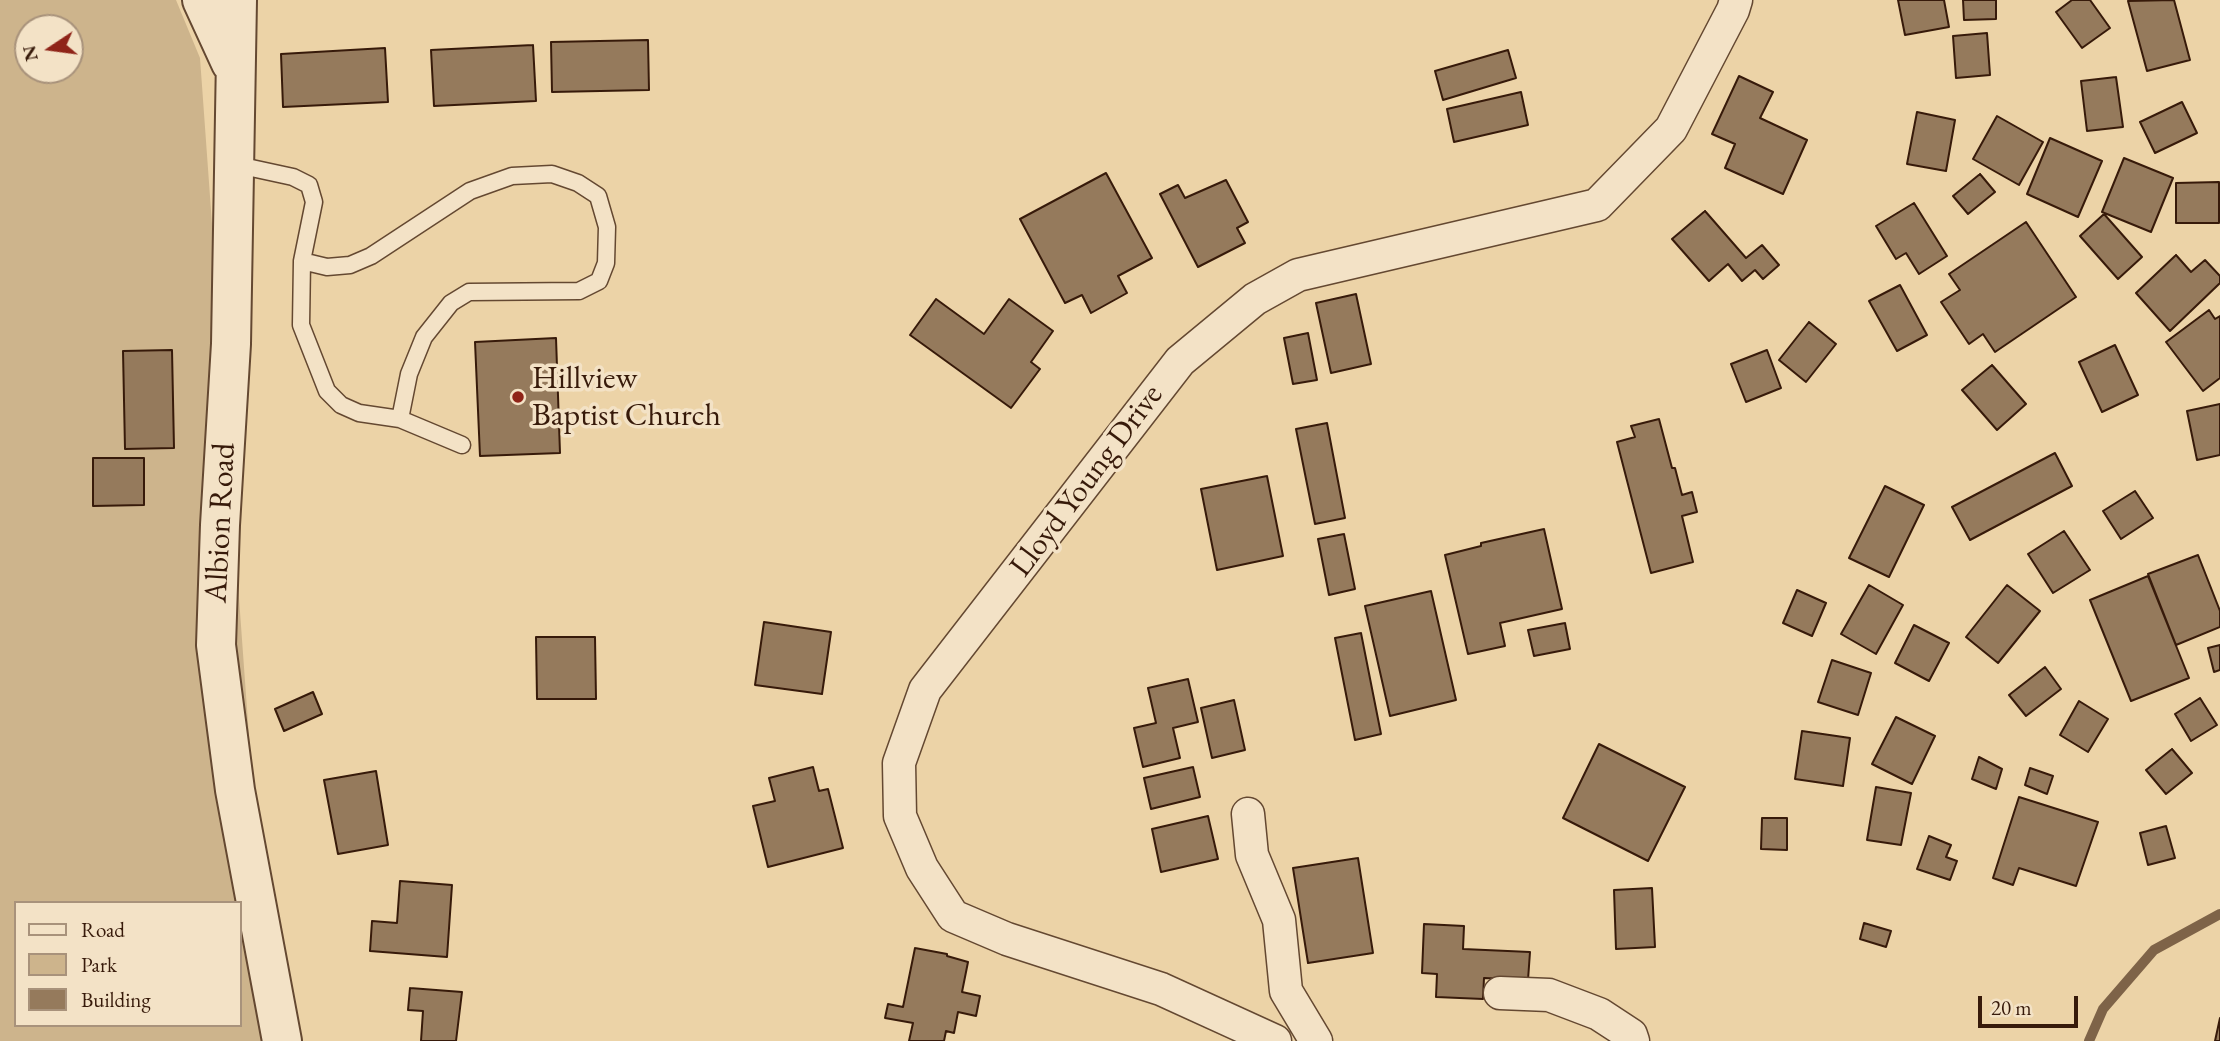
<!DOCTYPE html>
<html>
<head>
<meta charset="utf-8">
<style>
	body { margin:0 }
	#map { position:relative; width:2220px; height:1041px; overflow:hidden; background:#ecd3a7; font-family:"EB Garamond",serif }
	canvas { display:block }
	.legend { position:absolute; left:14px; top:901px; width:228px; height:126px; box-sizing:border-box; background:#f3e2c6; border:2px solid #a8927b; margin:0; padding:9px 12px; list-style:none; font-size:21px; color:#371a0a }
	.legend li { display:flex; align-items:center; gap:14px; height:35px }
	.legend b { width:35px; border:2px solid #a8927b }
	.north { position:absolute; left:14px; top:14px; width:70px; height:70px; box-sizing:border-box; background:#f3e2c6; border:2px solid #a8927b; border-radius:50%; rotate:257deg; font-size:19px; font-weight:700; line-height:28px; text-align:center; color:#371a0a }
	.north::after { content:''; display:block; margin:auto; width:24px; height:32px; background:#8f2418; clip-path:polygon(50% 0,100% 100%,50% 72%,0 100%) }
	.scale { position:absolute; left:1978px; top:996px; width:100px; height:32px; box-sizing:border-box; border:4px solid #371a0a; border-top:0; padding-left:9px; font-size:21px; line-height:24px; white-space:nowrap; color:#371a0a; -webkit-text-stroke:5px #f3e2c6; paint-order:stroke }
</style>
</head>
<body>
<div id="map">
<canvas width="2220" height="1041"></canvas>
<ul class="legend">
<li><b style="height:9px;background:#f3e2c6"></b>Road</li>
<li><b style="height:19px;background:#cdb48c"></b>Park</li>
<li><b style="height:19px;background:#957a5c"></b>Building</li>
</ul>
<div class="north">N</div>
<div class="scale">20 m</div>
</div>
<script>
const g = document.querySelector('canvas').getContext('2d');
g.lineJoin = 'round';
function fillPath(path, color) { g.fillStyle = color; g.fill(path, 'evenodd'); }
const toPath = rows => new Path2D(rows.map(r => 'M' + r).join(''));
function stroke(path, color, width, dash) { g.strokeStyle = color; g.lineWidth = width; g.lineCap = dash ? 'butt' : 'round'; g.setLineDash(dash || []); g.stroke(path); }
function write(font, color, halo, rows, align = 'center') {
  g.font = font + ' "EB Garamond",serif'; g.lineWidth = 7; g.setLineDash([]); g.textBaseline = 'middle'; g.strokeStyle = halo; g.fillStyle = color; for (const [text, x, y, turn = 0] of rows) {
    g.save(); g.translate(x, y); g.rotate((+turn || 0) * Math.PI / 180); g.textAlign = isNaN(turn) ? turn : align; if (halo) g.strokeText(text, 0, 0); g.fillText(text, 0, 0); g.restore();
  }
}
const green = toPath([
	[0,0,176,0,200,58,271,1041,0,1041],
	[28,28,70,28,70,70,28,70],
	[16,903,240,903,240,1025,16,1025]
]);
const stream = toPath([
	[2089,1041,2103,1009,2154,950,2220,914]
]);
const building = toPath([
	[1898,0,1944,0,1949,27,1905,35,1898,0],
	[1963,0,1996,0,1996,19,1964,20,1963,0],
	[2072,0,2090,0,2110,28,2082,48,2056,12,2072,0],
	[2174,0,2190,60,2147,71,2128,1,2174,0],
	[1987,33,1990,75,1956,78,1953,36,1987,33],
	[648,40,649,90,552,92,551,42,648,40],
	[533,45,536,101,434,106,431,50,533,45],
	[385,48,388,102,283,107,281,54,385,48],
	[1508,50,1516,78,1443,100,1435,71,1508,50],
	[1739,76,1773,92,1760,118,1807,140,1783,194,1725,168,1735,144,1712,134,1739,76],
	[2116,77,2123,127,2087,131,2081,81,2116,77],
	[1521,92,1528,125,1454,142,1447,109,1521,92],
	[2182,102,2197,133,2155,153,2140,122,2182,102],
	[1917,112,1955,120,1946,171,1907,164,1917,112],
	[1997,116,2043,142,2019,185,1973,159,1997,116],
	[2050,138,2102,161,2078,217,2027,194,2050,138],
	[2124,158,2173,178,2151,232,2102,212,2124,158],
	[1106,173,1152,258,1118,276,1127,293,1091,313,1082,295,1065,303,1020,219,1106,173],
	[1980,174,1995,192,1968,214,1953,196,1980,174],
	[1226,180,1248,222,1237,228,1245,243,1198,267,1160,194,1178,185,1185,198,1226,180],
	[2219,182,2219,223,2176,223,2176,183,2219,182],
	[1914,203,1947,256,1919,274,1906,253,1896,259,1876,226,1914,203],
	[1705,211,1746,258,1762,245,1779,265,1763,279,1755,270,1742,281,1728,264,1709,281,1672,239,1705,211],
	[2104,214,2142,257,2118,279,2080,236,2104,214],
	[2026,222,2076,297,1995,352,1983,334,1969,344,1941,302,1960,290,1949,274,2026,222],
	[2176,255,2191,272,2205,260,2220,276,2220,283,2170,331,2136,293,2176,255],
	[1900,285,1927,335,1897,351,1869,301,1900,285],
	[1356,294,1371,364,1331,373,1316,303,1356,294],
	[936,299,984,334,1009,299,1053,331,1031,362,1040,369,1011,408,910,335,936,299],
	[2209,310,2215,319,2220,316,2220,378,2203,391,2166,342,2209,310],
	[1809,322,1836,344,1806,382,1779,360,1809,322],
	[1308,333,1317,380,1293,384,1284,338,1308,333],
	[556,338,560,453,480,456,475,342,556,338],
	[2115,345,2138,395,2102,412,2079,362,2115,345],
	[172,350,174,448,125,449,123,351,172,350],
	[1767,350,1781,388,1746,402,1731,364,1767,350],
	[1992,365,2026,404,1997,430,1962,390,1992,365],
	[2220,404,2220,455,2197,460,2187,411,2220,404],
	[1659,419,1672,468,1675,468,1682,495,1692,492,1697,512,1682,516,1693,562,1651,573,1617,442,1635,437,1631,426,1659,419],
	[1327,423,1345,518,1315,524,1296,429,1327,423],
	[2055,453,2072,486,1970,540,1952,507,2055,453],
	[93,458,144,458,144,505,93,506,93,458],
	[1267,476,1283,556,1217,570,1201,489,1267,476],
	[1885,486,1924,505,1889,577,1849,558,1885,486],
	[2135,491,2153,518,2121,539,2103,511,2135,491],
	[1544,529,1562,609,1500,623,1505,646,1468,654,1445,555,1481,546,1481,543,1544,529],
	[2064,531,2090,570,2053,593,2028,554,2064,531],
	[1344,534,1355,589,1329,595,1318,539,1344,534],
	[2198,555,2220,611,2220,627,2176,645,2148,574,2198,555],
	[2148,576,2189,678,2131,701,2090,600,2148,576],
	[1869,585,1903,605,1876,654,1841,634,1869,585],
	[2007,585,2040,611,1998,663,1966,637,2007,585],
	[1797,590,1826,603,1812,636,1783,623,1797,590],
	[1431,591,1456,700,1390,716,1365,606,1431,591],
	[764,622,831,632,822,694,755,685,764,622],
	[1565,623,1570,649,1534,656,1528,630,1565,623],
	[1914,625,1949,643,1929,681,1895,663,1914,625],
	[1361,633,1381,734,1355,740,1335,638,1361,633],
	[536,637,595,637,596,699,537,699,536,637],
	[2220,645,2220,670,2214,672,2208,648,2220,645],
	[1832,660,1871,673,1858,715,1818,702,1832,660],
	[2045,667,2061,689,2026,716,2009,695,2045,667],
	[1188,679,1198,722,1173,728,1180,758,1143,767,1134,728,1156,723,1148,688,1188,679],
	[313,692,322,714,284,731,275,709,313,692],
	[2200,698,2217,725,2191,741,2175,714,2200,698],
	[1234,700,1245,750,1212,758,1201,708,1234,700],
	[2079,701,2108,719,2088,752,2060,735,2079,701],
	[1896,717,1935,736,1912,784,1872,764,1896,717],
	[1802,731,1850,738,1843,786,1795,779,1802,731],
	[1599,744,1685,787,1648,861,1563,818,1599,744],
	[2172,749,2192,773,2166,794,2146,770,2172,749],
	[1979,757,2002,769,1996,789,1972,779,1979,757],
	[813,767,819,791,828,789,843,848,768,867,753,806,775,801,769,778,813,767],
	[1193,767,1200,797,1151,809,1144,778,1193,767],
	[2030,768,2053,776,2047,794,2025,785,2030,768],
	[376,771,388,845,338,854,324,780,376,771],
	[1876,787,1911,793,1901,845,1867,840,1876,787],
	[2019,797,2098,822,2076,886,2019,868,2013,885,1993,878,2019,797],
	[1208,816,1218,859,1161,872,1152,829,1208,816],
	[1762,818,1787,818,1787,850,1761,849,1762,818],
	[2166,826,2175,858,2148,865,2140,833,2166,826],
	[1929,836,1951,845,1946,857,1957,861,1950,880,1917,869,1929,836],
	[1358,858,1373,953,1308,963,1293,868,1358,858],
	[400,881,452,885,447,957,370,951,372,921,397,923,400,881],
	[1652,888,1655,947,1616,949,1614,890,1652,888],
	[1864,923,1891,931,1886,947,1860,939,1864,923],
	[1424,924,1464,926,1463,949,1530,952,1528,980,1484,978,1483,999,1436,997,1437,974,1422,973,1424,924],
	[915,948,947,954,947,956,968,962,962,992,980,996,976,1016,958,1012,954,1033,946,1031,944,1041,909,1041,913,1023,885,1018,888,1004,903,1007,915,948],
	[410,988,462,992,456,1041,421,1041,423,1011,408,1010,410,988],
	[2220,1018,2220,1041,2215,1041,2220,1018]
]);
const service = toPath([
	[233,164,293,177,309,185,314,202,302,261,301,325,327,391,341,405,359,413,400,419,462,445],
	[302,261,327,267,350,265,371,256,470,191,512,176,552,174,578,183,598,196,607,227,606,263,599,281,579,291,469,292,451,303,424,337,409,374,400,419]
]);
const minor = toPath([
	[1248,814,1252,855,1279,920,1286,991,1316,1041],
	[1500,993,1549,995,1599,1014,1631,1035,1633,1041],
	[1275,1041,1161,989,1007,939,953,916,922,868,900,816,899,763,925,690,1180,361,1255,299,1298,275,1597,205,1671,129,1733,10,1736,0]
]);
const tertiary = toPath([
	[202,0,231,63],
	[237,0,231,344,220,525,216,645,235,790,282,1041]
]);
const markers = [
	[518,397,7,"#8f2418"]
];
const poiNames = [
	["Hillview",532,379],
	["Baptist Church",532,416]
];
const streetNames = [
	["Lloyd Young Drive",1087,481,-53],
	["Albion Road",221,523,-87]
];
fillPath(green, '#cdb48c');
stroke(stream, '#7e6348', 10);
fillPath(building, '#957a5c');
stroke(building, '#371a0a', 2);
stroke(service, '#644831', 19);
stroke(minor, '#644831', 35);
stroke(tertiary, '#644831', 42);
stroke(service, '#f3e2c6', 16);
stroke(minor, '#f3e2c6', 32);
stroke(tertiary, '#f3e2c6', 38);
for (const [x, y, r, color] of markers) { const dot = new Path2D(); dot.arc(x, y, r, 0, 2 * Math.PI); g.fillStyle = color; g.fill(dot); stroke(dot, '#f3e2c6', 2.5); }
write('32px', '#371a0a', '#f3e2c6', poiNames, 'left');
write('32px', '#371a0a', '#f3e2c6', streetNames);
</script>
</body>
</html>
